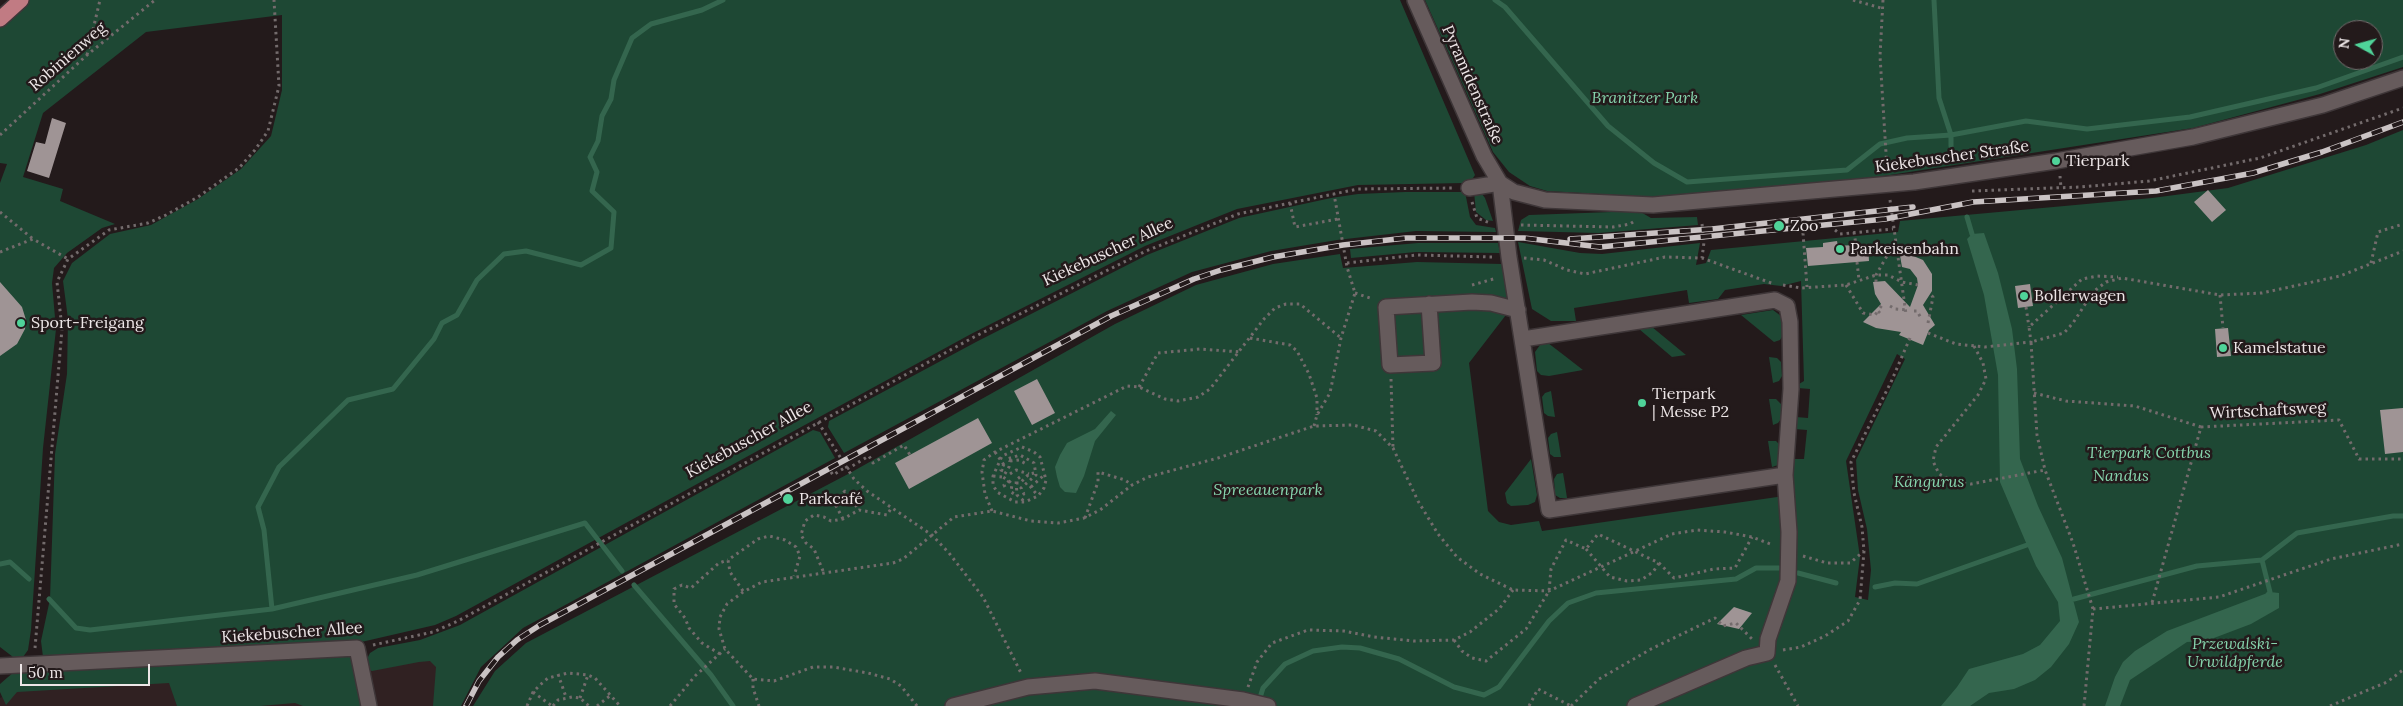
<!DOCTYPE html>
<html>
<head>
<meta charset="utf-8">
<style>
	body { margin:0 }
	#map { position:relative; width:2403px; height:706px; overflow:hidden; background:#231a1b; font-family:Lora,serif }
	canvas { display:block }
	.north { position:absolute; left:2333px; top:20px; width:50px; height:50px; box-sizing:border-box; background:#231a1b; border:1px solid #746c6d; border-radius:50%; rotate:277deg; font-size:14px; font-weight:700; line-height:20px; text-align:center; color:#ede6e7 }
	.north::after { content:''; display:block; margin:auto; width:18px; height:22px; background:#4fd399; clip-path:polygon(50% 0,100% 100%,50% 72%,0 100%) }
	.scale { position:absolute; left:20px; top:664px; width:130px; height:22px; box-sizing:border-box; border:2px solid #ede6e7; border-top:0; padding-left:6px; font-size:15px; line-height:18px; white-space:nowrap; color:#ede6e7; -webkit-text-stroke:4px #231a1b; paint-order:stroke }
</style>
</head>
<body>
<div id="map">
<canvas width="2403" height="706"></canvas>
<div class="north">N</div>
<div class="scale">50 m</div>
</div>
<script>
const g = document.querySelector('canvas').getContext('2d');
g.lineJoin = 'round';
function fillPath(path, color) { g.fillStyle = color; g.fill(path, 'evenodd'); }
const toPath = rows => new Path2D(rows.map(r => 'M' + r).join(''));
function stroke(path, color, width, dash) { g.strokeStyle = color; g.lineWidth = width; g.lineCap = dash ? 'butt' : 'round'; g.setLineDash(dash || []); g.stroke(path); }
function write(font, color, halo, rows, align = 'center') {
  g.font = font + ' Lora,serif'; g.lineWidth = 5; g.setLineDash([]); g.textBaseline = 'middle'; g.strokeStyle = halo; g.fillStyle = color; for (const [text, x, y, turn = 0] of rows) {
    g.save(); g.translate(x, y); g.rotate((+turn || 0) * Math.PI / 180); g.textAlign = isNaN(turn) ? turn : align; if (halo) g.strokeText(text, 0, 0); g.fillText(text, 0, 0); g.restore();
  }
}
const built = toPath([
	[427,643,460,706,0,706,0,698,2,697,0,691,354,665]
]);
const green = toPath([
	[30,0,1400,0,1475,175,1471,181,1464,183,1358,185,1237,209,1145,246,971,334,456,616,435,625,357,643,43,657,41,641,50,599,55,454,67,374,68,319,63,281,72,263,110,234,151,225,198,199,241,169,271,136,282,90,282,15,146,32,43,113,23,177,63,189,60,201,115,224,102,228,67,253,54,268,52,283,56,329,43,448,31,630,28,650,23,657,13,657,0,647,0,183,7,164,0,163,0,27],
	[1425,0,2403,0,2403,67,2320,94,2193,128,1877,177,1652,197,1547,191,1530,186,1509,172,1493,152],
	[2343,30,2373,30,2373,60,2343,60],
	[2403,130,2403,706,473,706,495,671,526,643,850,473,1115,324,1196,285,1273,264,1340,254,1343,268,1417,262,1502,264,1509,311,1469,363,1488,511,1499,522,1511,525,1539,521,1542,531,1791,495,1792,459,1804,459,1807,430,1795,429,1796,417,1808,418,1810,389,1798,388,1799,384,1804,381,1801,281,1781,286,1764,284,1725,290,1718,299,1689,303,1687,290,1574,308,1576,321,1551,321,1532,309,1518,242,1580,253,1602,254,1700,243,1696,265,1706,263,1711,250,1898,232,1900,221,2152,198,2228,188,2366,145],
	[1897,354,1905,359,1856,460,1858,490,1867,529,1871,570,1868,600,1855,597,1860,557,1846,461],
	[1405,192,1465,192,1470,217,1476,225,1495,228,1496,232,1416,231,1337,240,1271,251,1192,272,1107,311,844,453,828,427,829,421,976,342,1147,255,1239,218,1331,198,1358,194],
	[1474,192,1482,194,1485,198,1493,221,1486,220,1476,212],
	[1639,211,1651,218,1697,217,1698,225,1599,233,1518,231,1521,220,1529,215],
	[1418,243,1498,243,1500,253,1416,252,1351,258,1350,249],
	[1773,310,1781,316,1783,335,1780,340,1774,342,1741,315],
	[1652,327,1686,355,1672,357,1639,329],
	[1548,343,1565,356,1583,370,1549,376,1541,375,1537,371,1535,352,1540,345],
	[1769,357,1777,358,1781,362,1782,376,1779,381,1773,383],
	[1551,391,1555,417,1548,416,1544,413,1542,397,1545,393],
	[1769,399,1776,399,1781,404,1781,419,1778,423,1773,425],
	[813,430,820,432,835,458,523,628,481,667,461,706,433,706,436,667,430,661,419,662,372,671,366,669,366,661,370,653,378,648,420,640,460,625],
	[1557,432,1559,444,1561,457,1554,457,1550,454,1548,438,1551,434],
	[1768,441,1776,441,1781,446,1778,465,1772,467],
	[1531,459,1537,495,1535,502,1528,505,1511,506,1507,503,1505,493],
	[1563,473,1565,485,1567,498,1560,498,1555,495,1554,479,1557,474],
	[343,653,350,657,354,665,363,706,303,706,295,703,260,706,177,706,169,683,17,692,6,705,0,692,0,684,15,671]
]);
const water = toPath([
	[1984,233,1998,273,2012,329,2017,369,2020,459,2038,506,2062,558,2079,622,2069,644,2051,667,2035,680,2014,689,1989,693,1970,706,1941,706,1957,687,1969,669,2023,654,2040,645,2060,621,2058,602,2036,566,2000,482,1998,375,1984,295,1967,239,1972,234],
	[1111,411,1116,415,1095,441,1084,476,1076,493,1065,492,1060,487,1057,477,1055,467,1060,455,1067,443,1095,429],
	[2270,592,2279,593,2279,608,2251,624,2206,641,2187,642,2130,680,2120,706,2105,706,2115,677,2123,662,2135,651,2167,631]
]);
const stream = toPath([
	[1495,0,1505,7,1608,126,1654,163,1687,182,1847,170,1880,144,1907,138,1951,135,2026,121,2087,129,2190,117,2316,88,2403,57],
	[1934,0,1939,98,1951,135,1951,146],
	[1967,217,1972,234],
	[2262,560,2270,592,2267,596],
	[0,564,10,562,29,579],
	[622,571,585,523,417,575,272,609,264,530,258,507,279,467,348,400,393,389,434,339,442,323,457,315,477,280,504,254,526,251,581,265,611,248,614,212,592,191,597,172,590,157,598,141,602,116,611,99,614,80,632,38,651,24,702,10,723,0],
	[1798,573,1836,583],
	[634,585,711,675,733,706],
	[1875,587,1895,583,1917,584,2027,545],
	[49,599,76,628,90,630,272,609],
	[2074,599,2197,566,2262,560,2297,533,2393,516,2403,516],
	[1259,701,1263,688,1285,664,1313,651,1342,647,1360,648,1399,659,1454,687,1484,695,1499,687,1549,621,1568,603,1596,593,1736,579,1756,568,1779,568]
]);
const building = toPath([
	[52,118,66,123,49,178,27,171,36,142,45,144],
	[2208,190,2226,210,2212,222,2194,202],
	[1837,241,1838,246,1868,244,1869,261,1808,266,1806,248,1823,247,1823,243],
	[1899,250,1923,260,1932,274,1932,291,1923,305,1935,325,1929,330,1923,345,1899,335,1901,332,1876,328,1863,322,1881,304,1875,294,1873,282,1885,281,1910,307,1918,285,1917,278,1910,269,1902,267],
	[0,282,22,307,26,320,25,329,17,344,0,356],
	[2030,284,2033,306,2018,308,2015,286],
	[2228,328,2231,356,2217,357,2215,329],
	[1037,379,1055,413,1032,425,1014,391],
	[2403,408,2403,452,2385,454,2380,410],
	[978,418,992,443,909,489,895,463],
	[1734,607,1752,613,1739,629,1717,624]
]);
const path = toPath([
	[1853,0,1881,8],
	[1883,0,1880,56,1887,169],
	[87,55,100,0],
	[0,135,87,55,155,0],
	[2060,176,2061,188],
	[1972,191,2080,187,2149,181,2260,158,2403,108],
	[1890,200,1906,314],
	[1472,202,1477,218,1490,223],
	[1290,203,1295,227,1338,219],
	[0,212,33,239],
	[1702,224,1704,242,1702,258],
	[1521,225,1613,227,1630,224,1636,220],
	[1835,230,1840,234,1893,229],
	[1854,232,1856,245],
	[1803,233,1807,287],
	[0,252,33,239,68,259],
	[1524,258,1544,260,1567,270,1585,274,1665,257,1702,258,1774,284],
	[1857,262,1859,280],
	[1347,263,1417,255,1493,257],
	[2371,263,2378,232,2403,224],
	[1876,282,1876,275,1895,242],
	[1472,285,1497,278],
	[1783,285,1801,288,1846,285,1876,275,1888,275,1902,282,1918,285],
	[1846,285,1863,313,1875,315,1878,311],
	[1355,293,1373,299],
	[2220,295,2223,328],
	[1890,306,1895,309,1907,310],
	[2026,307,2029,327],
	[1914,311,1917,311,1921,318],
	[1880,313,1878,311,1882,305],
	[1928,323,1933,297,1930,294],
	[1928,333,1956,344,1985,347,2031,342,2029,327,2082,279,2097,276,2118,277],
	[1250,338,1290,345,1297,351,1309,374,1317,398,1317,415],
	[1974,346,1983,363,1986,379,1978,395,1936,447,1933,461,1939,474,1955,482,1971,484,2045,470],
	[1391,379,1393,448],
	[1139,387,1158,353,1200,349,1241,352],
	[2034,393,2066,401,2135,406,2201,427,2152,603],
	[818,422,854,479,867,491,932,535,949,553,983,597,1021,673],
	[1314,426,1317,415,1330,393,1341,338,1355,293,1347,267,1334,194],
	[2201,427,2339,420,2359,459,2403,459],
	[1022,447,1034,452,1040,457,1046,480,1044,488,1038,496,1025,502,1015,502,997,492,993,485,993,476,1002,456,1022,447],
	[995,452,1004,465],
	[1010,461,1019,460,1028,465],
	[1004,464,1001,470,1006,472],
	[847,469,869,456,873,463,904,445,910,455],
	[831,472,833,475,846,467],
	[1010,474,1016,470,1029,474],
	[993,476,1003,477],
	[1020,477,1016,480,1017,495,1025,502],
	[1009,481,1012,484,1011,492,1016,495],
	[1016,483,1020,483,1029,474,1034,473],
	[1030,486,1038,496],
	[1005,487,1004,485,1009,481,1003,477,1009,467,1010,461,1007,459,1020,455,1034,463,1036,475,1021,488,1024,494,1028,492],
	[1031,487,1044,475],
	[992,511,985,494,982,472,984,460,995,452,1127,386,1139,387,1165,399,1178,401,1198,397,1210,389,1264,319,1275,308,1286,304,1300,304,1341,338],
	[1085,518,1098,482,1098,472,1125,480,1132,485],
	[843,519,834,502,845,491,859,510],
	[1586,549,1610,577,1627,581,1641,580,1653,572,1659,563],
	[1803,556,1827,563,1850,563,1864,551],
	[823,571,814,549,806,543,801,535,805,521,814,515,824,517,831,521,843,519,859,510,887,515,892,507],
	[743,591,730,572,728,560,758,539,769,536,785,540,796,547,800,556,794,576],
	[2093,609,2219,597,2331,559,2403,544],
	[1454,640,1462,651,1472,658,1486,661,1526,629,1549,591,1551,569,1566,540,1586,549,1598,534,1659,563,1674,578,1714,569,1735,568,1752,537],
	[373,645,433,632,458,621,974,337,1146,251,1238,214,1290,203,1358,189,1455,188],
	[35,648,62,329,57,282,68,259,109,230,148,223,166,215,198,197,239,168,255,150,268,131,279,86,274,0],
	[1783,650,1801,647,1825,636,1848,621,1860,600,1864,551,1862,527,1854,493,1851,462,1891,382,1910,338],
	[720,654,702,643,689,628,685,618,674,604,674,589,682,585,691,588,719,563,728,560],
	[1775,665,1798,706],
	[558,674,566,697],
	[753,679,753,688,759,706],
	[1248,687,1257,662,1272,643,1308,630,1344,631,1374,637,1414,641,1454,640,1470,632,1500,608,1513,590],
	[533,692,552,706],
	[580,698,588,675],
	[527,706,533,692,540,685,548,678,568,673,588,675,595,678,620,706],
	[553,706,558,700,572,697,580,698,589,706],
	[597,706,611,695],
	[670,706,695,676,725,649],
	[917,706,901,686,890,679,868,673,833,667,813,667,774,681,753,679,725,649,719,629,720,617,727,604,743,592,762,582,893,563,903,559,954,517,992,511,1031,521,1058,523,1084,518,1100,510,1132,485,1148,477,1218,458,1314,426,1353,425,1376,431,1393,448,1418,501,1438,534,1457,557,1480,574,1513,590,1549,591,1672,534,1697,530,1725,532,1752,537,1773,545],
	[1529,706,1538,689,1571,706],
	[1571,706,1599,679,1651,649,1715,618,1723,626,1736,623,1753,640],
	[2084,706,2093,609,2073,543,2045,470,2037,435,2031,342,2064,333,2073,323,2093,292,2106,282,2122,278,2220,295,2262,293,2340,276,2403,251],
	[2330,706,2387,682,2403,670]
]);
const minor = toPath([
	[1415,0,1484,156,1500,183,1509,257,1549,510,1785,475,1791,389,1790,322,1787,306,1775,300,1523,339],
	[1500,183,1514,192,1545,200,1653,205,1914,182,2056,161,2193,137,2323,105,2403,78],
	[1469,188,1500,183],
	[1429,304,1433,363,1390,365,1386,307,1472,302,1491,303,1518,310],
	[0,666,357,648,369,706],
	[953,706,1028,687,1095,681,1243,700,1268,706],
	[1635,706,1746,658,1767,653,1768,639,1788,581,1789,532,1785,475]
]);
const major = toPath([
	[0,19,21,0]
]);
const rail = toPath([
	[1570,239,1712,229,1913,207],
	[466,706,479,681,498,657,517,640,540,625,1111,316,1194,279,1221,270,1273,257,1343,245,1406,238,1524,238,1600,247,1885,219,1973,202,2156,191,2253,173,2322,152,2403,122]
]);
const markers = [
	[2056,161,5,"#4fd399"],
	[1779,226,6,"#4fd399"],
	[1840,249,5,"#4fd399"],
	[2024,296,5,"#4fd399"],
	[21,323,5,"#4fd399"],
	[2223,348,5,"#4fd399"],
	[1642,403,5,"#4fd399"],
	[788,499,6,"#4fd399"]
];
const streetNames = [
	["Robinienweg",68,57,-41],
	["Pyramidenstraße",1472,85,66],
	["Kiekebuscher Straße",1952,157,-8],
	["Kiekebuscher Allee",1108,252,-25],
	["Wirtschaftsweg",2268,411,-3],
	["Kiekebuscher Allee",749,440,-29],
	["Kiekebuscher Allee",292,633,-4]
];
const parkNames = [
	["Branitzer Park",1645,98],
	["Tierpark Cottbus",2149,453],
	["Nandus",2121,476],
	["Kängurus",1929,482],
	["Spreeauenpark",1268,490],
	["Przewalski-",2235,644],
	["Urwildpferde",2235,662]
];
const poiNames = [
	["Tierpark",2066,161],
	["Zoo",1790,226],
	["Parkeisenbahn",1850,249],
	["Bollerwagen",2034,296],
	["Sport-Freigang",31,323],
	["Kamelstatue",2233,348],
	["Tierpark",1652,394],
	["| Messe P2",1652,412],
	["Parkcafé",799,499]
];
fillPath(built, '#302122');
fillPath(green, '#1e4834');
fillPath(water, '#34664e');
stroke(stream, '#34664e', 5);
fillPath(building, '#9f9495');
stroke(minor, '#3e3638', 18);
stroke(major, '#3e3638', 18);
stroke(path, '#736b6c', 3, [2.5, 4]);
stroke(minor, '#665b5c', 15);
stroke(major, '#c17b83', 15);
stroke(rail, '#cac3c4', 5.5);
stroke(rail, '#231a1b', 4, [11]);
for (const [x, y, r, color] of markers) { const dot = new Path2D(); dot.arc(x, y, r, 0, 2 * Math.PI); g.fillStyle = color; g.fill(dot); stroke(dot, '#231a1b', 2); }
write('16px', '#ede6e7', '#231a1b', streetNames);
write('italic 16px', '#86d5ad', '#231a1b', parkNames);
write('16px', '#ede6e7', '#231a1b', poiNames, 'left');
</script>
</body>
</html>
